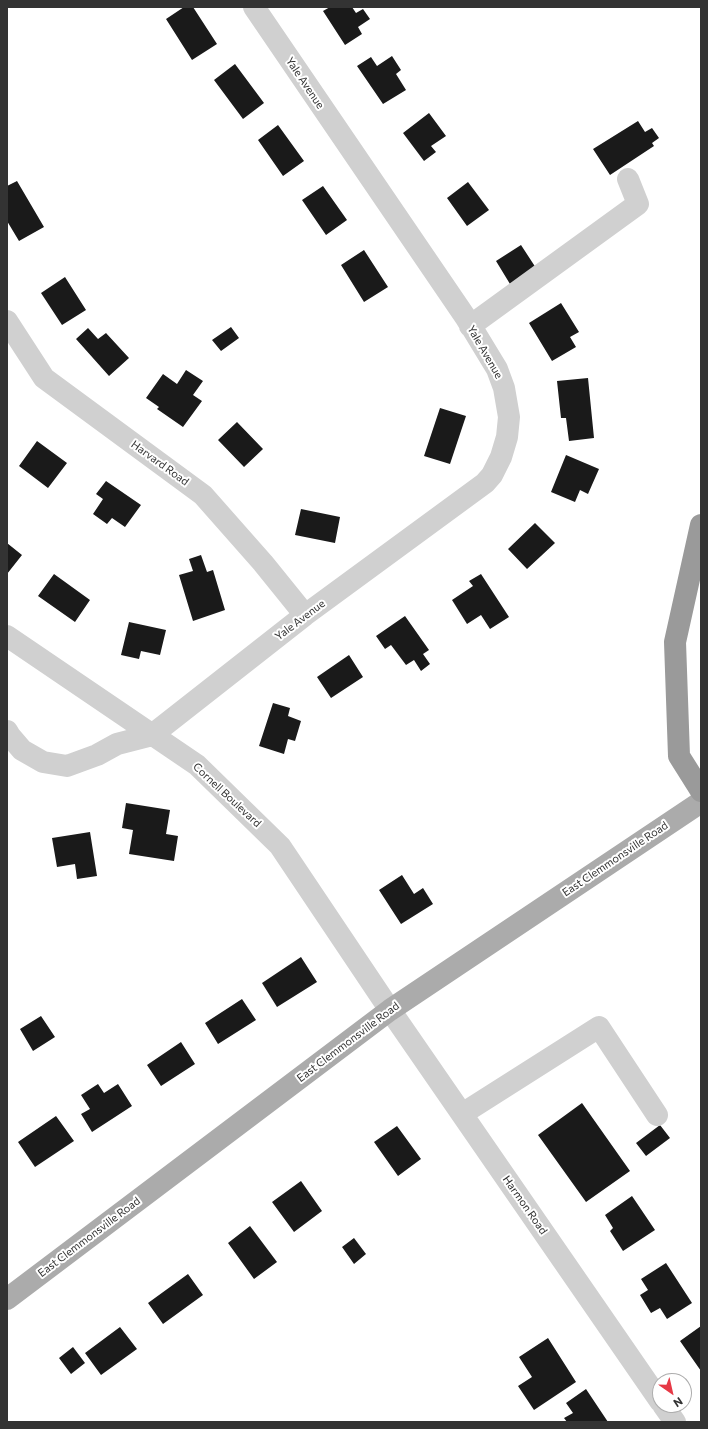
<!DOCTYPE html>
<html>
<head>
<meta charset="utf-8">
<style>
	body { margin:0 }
	#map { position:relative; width:708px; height:1429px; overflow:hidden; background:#fff; font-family:Commissioner,sans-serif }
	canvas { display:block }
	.frame { position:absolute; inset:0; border:8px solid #333; pointer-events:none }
	.north { position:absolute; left:652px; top:1373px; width:40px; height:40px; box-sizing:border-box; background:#fff; border:1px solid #adadad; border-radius:50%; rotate:146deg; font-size:11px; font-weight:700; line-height:16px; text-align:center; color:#333 }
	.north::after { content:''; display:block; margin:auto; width:14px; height:18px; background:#e63946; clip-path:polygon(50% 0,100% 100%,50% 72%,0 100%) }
</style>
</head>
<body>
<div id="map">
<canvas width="708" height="1429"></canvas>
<div class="frame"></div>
<div class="north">N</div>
</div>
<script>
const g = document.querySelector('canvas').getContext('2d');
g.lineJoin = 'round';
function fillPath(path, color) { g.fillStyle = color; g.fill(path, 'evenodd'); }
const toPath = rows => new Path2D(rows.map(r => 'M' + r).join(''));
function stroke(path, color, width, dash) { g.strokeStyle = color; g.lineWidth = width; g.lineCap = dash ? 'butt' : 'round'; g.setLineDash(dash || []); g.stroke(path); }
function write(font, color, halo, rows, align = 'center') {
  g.font = font + ' Commissioner,sans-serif'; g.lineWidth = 4; g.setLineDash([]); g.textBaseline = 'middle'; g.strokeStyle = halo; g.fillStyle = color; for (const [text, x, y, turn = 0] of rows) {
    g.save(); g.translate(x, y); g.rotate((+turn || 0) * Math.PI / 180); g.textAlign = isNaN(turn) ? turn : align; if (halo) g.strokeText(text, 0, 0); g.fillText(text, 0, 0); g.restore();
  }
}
const building = toPath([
	[184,7,193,7,217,44,192,60,166,19],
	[330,7,352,7,356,13,363,9,370,19,358,27,362,34,345,45,323,11],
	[392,56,401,70,396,74,406,90,383,104,357,66,371,57,377,66],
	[235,64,264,103,243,119,214,80],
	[429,113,446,136,431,146,436,152,424,161,403,133],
	[638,121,645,132,652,128,659,138,652,143,654,146,610,175,593,149],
	[278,125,304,161,283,176,258,140],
	[17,181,44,227,19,241,7,221,7,186],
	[468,182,489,210,467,226,447,198],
	[323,186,347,220,326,235,302,200],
	[521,245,536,268,510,284,496,261],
	[364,250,388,287,364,302,341,265],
	[65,277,86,310,62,325,41,293],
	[561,303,579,332,570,337,576,347,552,361,529,323],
	[231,327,239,338,221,351,212,340],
	[88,328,98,339,106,333,129,358,109,376,76,339],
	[186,370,203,381,193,395,202,401,183,427,157,409,159,407,146,398,163,374,177,384],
	[588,378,594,438,569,441,566,418,561,418,557,381],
	[440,408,466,416,450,464,424,456],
	[237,422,263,449,244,467,218,440],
	[37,441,67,463,48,488,19,466],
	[566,455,599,469,588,494,580,490,575,502,551,492],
	[106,481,141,505,125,527,112,518,107,524,93,514,103,499,96,494],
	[301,509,340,517,335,543,295,535],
	[535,523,555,543,527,569,508,549],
	[7,543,22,555,7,574],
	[201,555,207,572,213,570,225,610,193,621,179,575,193,571,189,559],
	[54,574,90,600,75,622,38,596],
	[481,574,509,617,490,629,481,615,467,624,452,600,473,586,469,581],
	[405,616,429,650,423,654,430,664,421,671,414,660,406,665,391,645,385,649,376,636],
	[129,622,166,630,160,655,141,651,139,659,121,655],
	[349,655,363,677,331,698,317,677],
	[273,703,290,708,288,716,301,721,295,741,288,739,284,754,259,746],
	[126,803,170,810,166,834,178,836,174,861,129,854,133,830,122,828],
	[90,832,97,876,77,879,75,864,57,867,52,838],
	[402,875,414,894,423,888,433,904,401,924,379,890],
	[301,957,317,982,277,1007,262,983],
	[242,999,256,1020,218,1044,205,1023],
	[41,1016,55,1037,33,1051,20,1029],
	[181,1042,195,1064,161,1086,147,1065],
	[98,1084,104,1093,118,1084,132,1106,92,1132,81,1114,90,1109,81,1095],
	[582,1103,630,1171,586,1202,538,1135],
	[56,1116,74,1141,35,1167,18,1142],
	[660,1125,670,1138,646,1156,636,1143],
	[397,1126,421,1159,398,1176,374,1142],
	[301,1181,322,1211,294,1232,272,1202],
	[632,1196,655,1230,623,1251,610,1231,613,1228,605,1215],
	[250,1226,277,1262,254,1279,228,1243],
	[354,1238,366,1254,354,1264,342,1247],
	[666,1263,692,1303,667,1319,660,1308,651,1313,640,1295,648,1290,641,1279],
	[188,1274,203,1295,163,1324,148,1303],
	[701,1326,701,1371,680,1341],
	[120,1327,137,1349,101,1375,85,1353],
	[548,1338,576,1382,534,1410,518,1386,532,1377,519,1357],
	[73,1347,85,1363,71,1374,59,1358],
	[586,1389,608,1422,567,1422,564,1418,573,1413,566,1403]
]);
const minor = toPath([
	[7,321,44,378,203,495,263,563,305,615],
	[470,326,638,204,628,179],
	[7,636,197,765,280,846,390,1010,660,1401],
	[7,731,10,736,22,750,43,762,67,766,97,755,117,744,152,735,305,615,485,483,492,475,501,457,507,437,509,417,504,388,497,369,466,318,254,7],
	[462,1114,599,1027,657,1115],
	[663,1405,675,1422]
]);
const major = toPath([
	[7,1299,390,1010,701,802]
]);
const highway = toPath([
	[701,525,675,642,679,756,701,791]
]);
const streetNames = [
	["Yale Avenue",305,83,56],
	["Yale Avenue",485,352,60],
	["Harvard Road",160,463,36],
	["Yale Avenue",300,620,-37],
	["Cornell Boulevard",227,795,43],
	["East Clemmonsville Road",615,859,-34],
	["East Clemmonsville Road",348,1042,-37],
	["Harmon Road",525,1205,55],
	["East Clemmonsville Road",89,1237,-37]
];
fillPath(building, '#1a1a1a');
stroke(minor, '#d0d0d0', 22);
stroke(major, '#ababab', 22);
stroke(highway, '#9a9a9a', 22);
write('11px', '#333', '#fff', streetNames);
</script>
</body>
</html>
